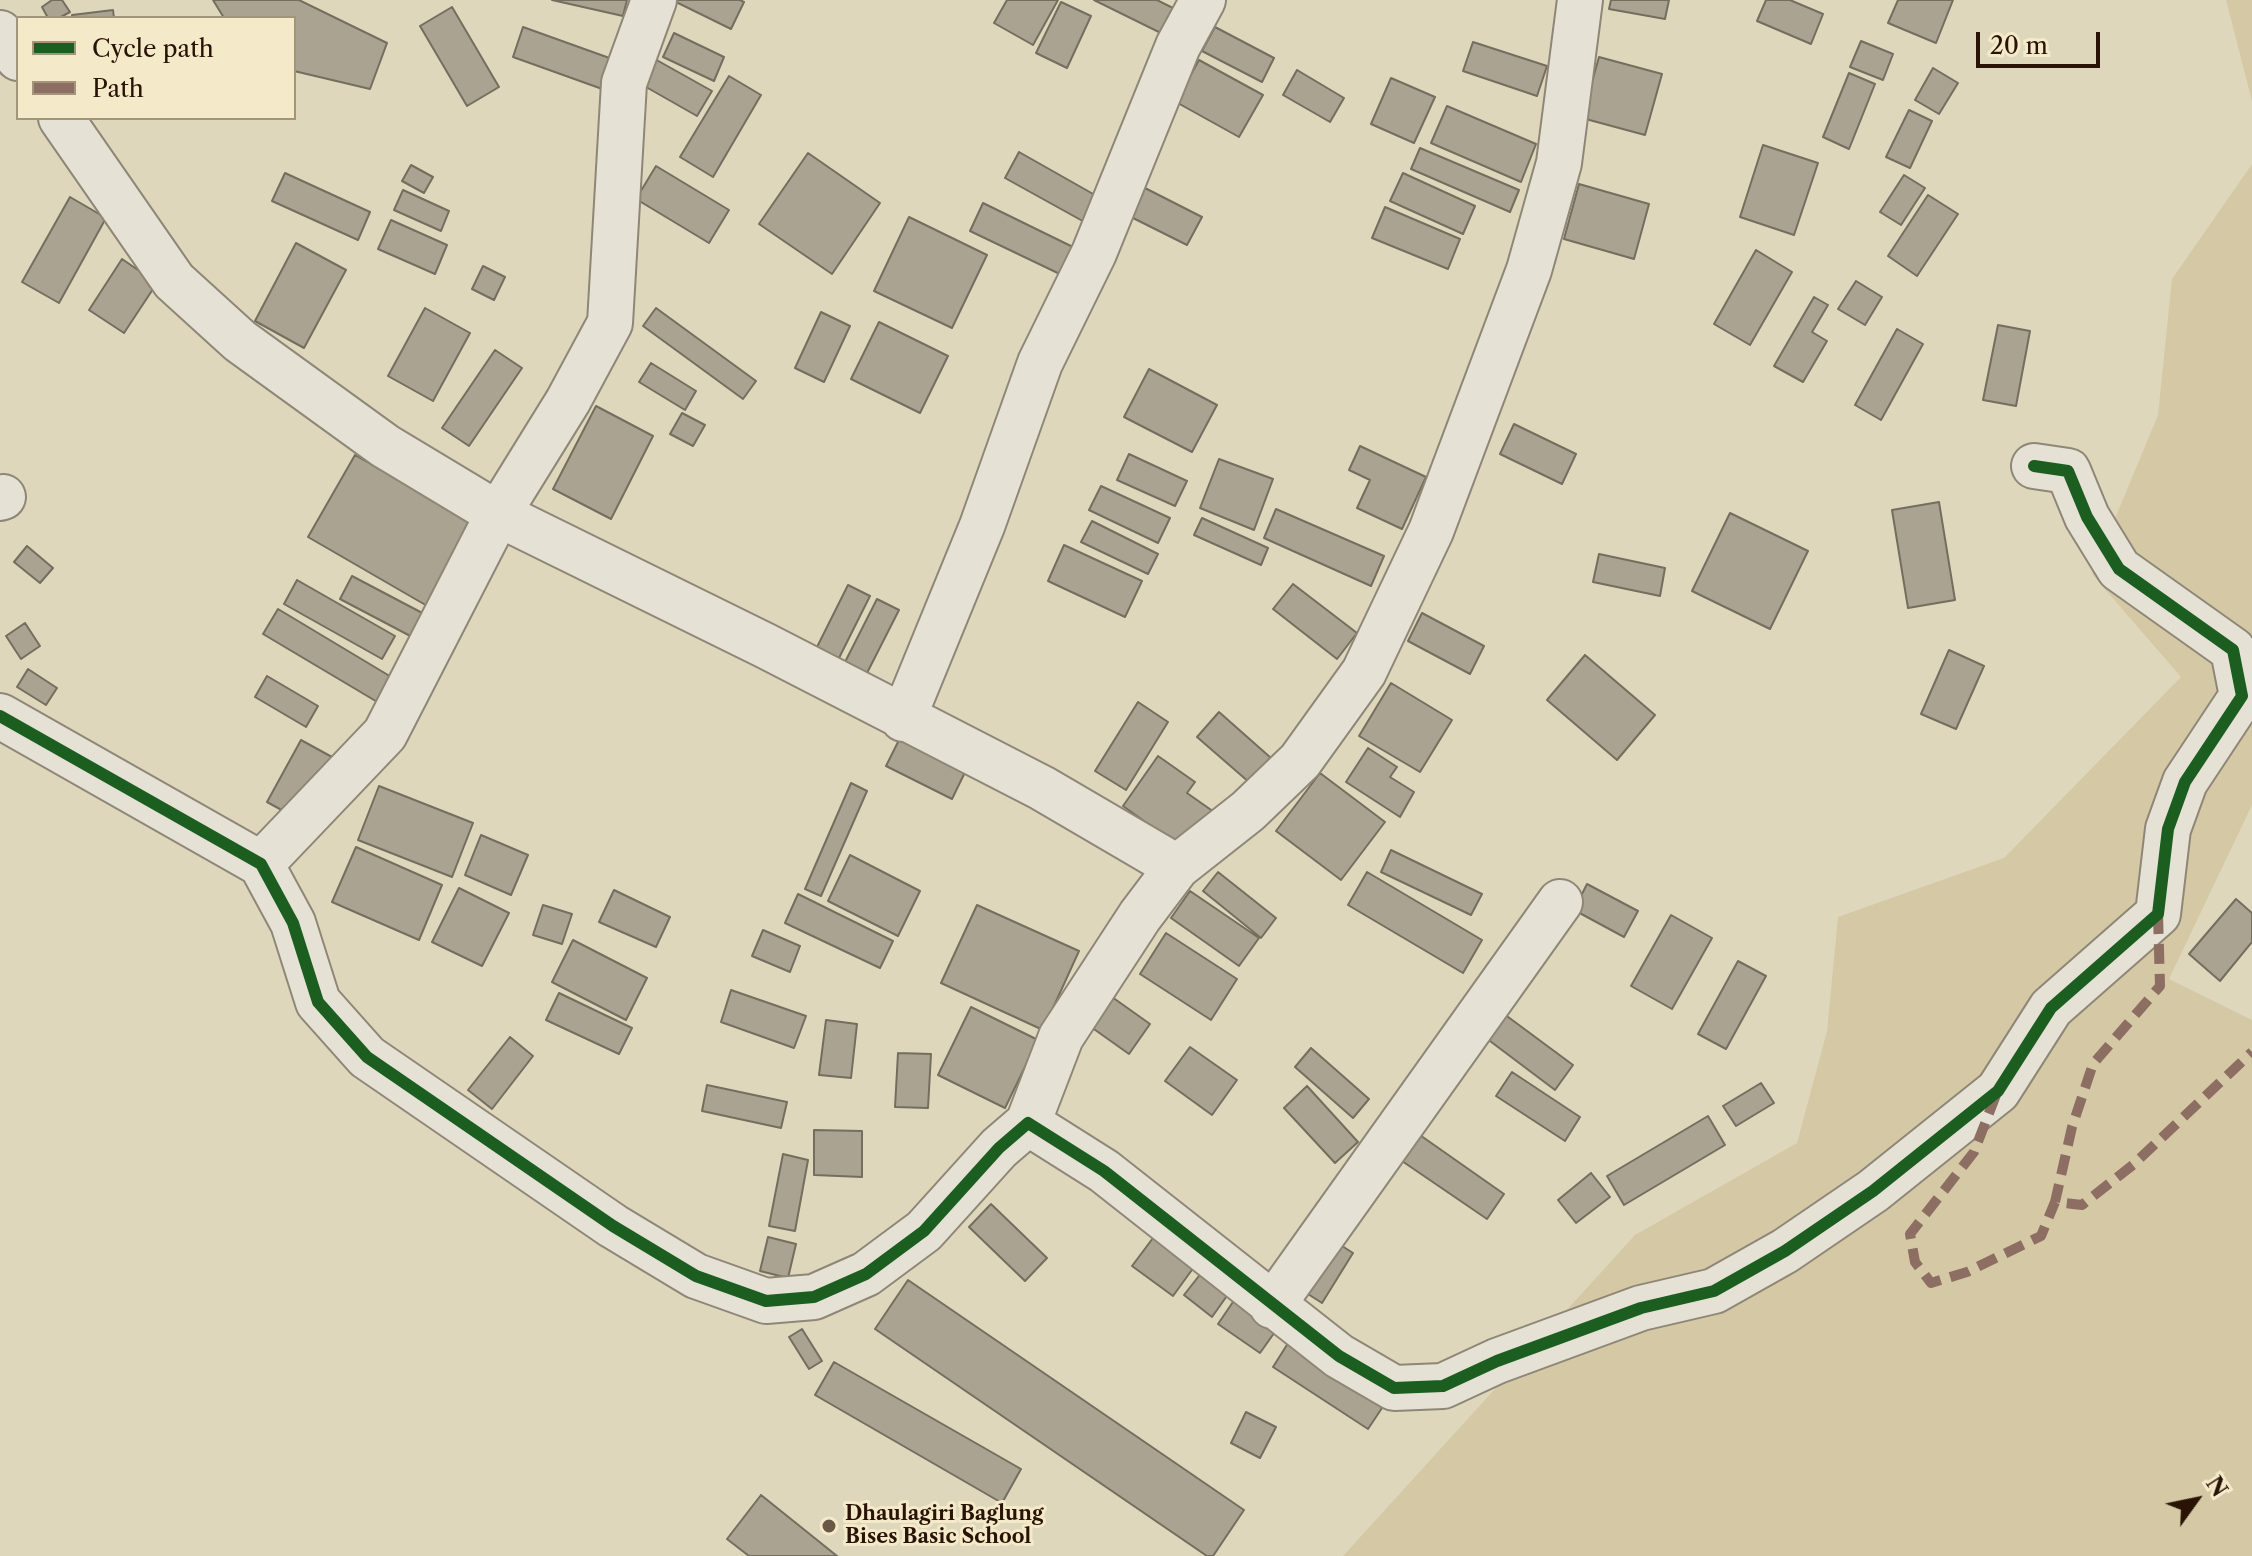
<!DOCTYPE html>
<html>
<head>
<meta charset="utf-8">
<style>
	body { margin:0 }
	#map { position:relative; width:2252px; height:1556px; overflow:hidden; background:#dfd7bc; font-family:"Libre Caslon Text",serif }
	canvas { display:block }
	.legend { position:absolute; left:16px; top:16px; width:280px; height:104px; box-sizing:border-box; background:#f4eaca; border:2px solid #a3947c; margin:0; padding:10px 14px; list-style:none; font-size:24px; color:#291306 }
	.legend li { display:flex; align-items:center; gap:16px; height:40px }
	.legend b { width:40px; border:2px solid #a3947c }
	.north { position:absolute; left:2156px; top:1460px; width:80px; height:80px; -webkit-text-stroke:6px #f4eaca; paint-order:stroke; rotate:57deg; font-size:22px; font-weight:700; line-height:32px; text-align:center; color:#291306 }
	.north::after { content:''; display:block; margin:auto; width:28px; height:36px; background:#291306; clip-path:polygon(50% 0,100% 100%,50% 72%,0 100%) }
	.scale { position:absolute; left:1976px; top:32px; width:124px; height:36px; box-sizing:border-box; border:4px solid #291306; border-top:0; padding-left:10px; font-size:24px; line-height:28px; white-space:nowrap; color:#291306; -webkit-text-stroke:6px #f4eaca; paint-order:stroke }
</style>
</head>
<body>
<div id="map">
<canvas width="2252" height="1556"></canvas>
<ul class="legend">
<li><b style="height:10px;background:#1b5e20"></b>Cycle path</li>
<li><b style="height:10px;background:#8d6e63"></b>Path</li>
</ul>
<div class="north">N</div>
<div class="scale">20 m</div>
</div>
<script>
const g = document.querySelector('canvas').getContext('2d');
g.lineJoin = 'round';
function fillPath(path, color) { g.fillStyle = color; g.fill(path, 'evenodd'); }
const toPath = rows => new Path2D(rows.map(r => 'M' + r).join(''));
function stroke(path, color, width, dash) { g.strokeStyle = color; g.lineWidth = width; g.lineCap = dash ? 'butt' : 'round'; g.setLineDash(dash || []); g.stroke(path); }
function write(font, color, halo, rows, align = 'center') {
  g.font = font + ' "Libre Caslon Text",serif'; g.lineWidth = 6; g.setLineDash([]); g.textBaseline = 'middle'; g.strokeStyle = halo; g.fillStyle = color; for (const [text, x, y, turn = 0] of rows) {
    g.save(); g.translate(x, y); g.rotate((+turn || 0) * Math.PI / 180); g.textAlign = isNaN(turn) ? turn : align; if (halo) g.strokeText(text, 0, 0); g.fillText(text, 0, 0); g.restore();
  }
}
const green = toPath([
	[2226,0,2252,0,2252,101],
	[2252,164,2252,805,2169,979,2252,1020,2252,1556,1343,1556,1635,1235,1797,1143,1827,1031,1838,917,2004,858,2181,677,2092,574,2158,415,2172,279]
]);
const building = toPath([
	[52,0,62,0,70,12,59,18,48,18,42,7,52,0],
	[213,0,299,0,387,43,370,89,294,71,294,18,224,18,213,0],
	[552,0,627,0,623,16,552,0],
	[672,0,740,0,744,2,731,29,672,0],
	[1007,0,1058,0,1033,45,994,23,1007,0],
	[1094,0,1157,0,1185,14,1173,39,1094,0],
	[1611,0,1669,0,1665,19,1609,9,1611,0],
	[1766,0,1790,0,1823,14,1811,44,1757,21,1766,0],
	[1898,0,1953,0,1936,43,1888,23,1898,0],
	[1061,2,1091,16,1067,68,1036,53,1061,2],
	[452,7,499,87,467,106,420,26,452,7],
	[113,10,114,18,72,18,72,15,113,10],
	[523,27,615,60,605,90,513,57,523,27],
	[1215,27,1274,58,1262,82,1202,51,1215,27],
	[674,33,724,57,714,81,663,57,674,33],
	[1861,41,1893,54,1883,80,1850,67,1861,41],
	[1473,42,1547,66,1537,96,1463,71,1473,42],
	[1599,57,1662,74,1645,135,1582,118,1599,57],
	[653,58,712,91,697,116,639,83,653,58],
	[1199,60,1263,95,1239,137,1176,102,1199,60],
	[1933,68,1958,83,1939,114,1915,100,1933,68],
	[1297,70,1344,98,1330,122,1283,95,1297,70],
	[1849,73,1875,84,1849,149,1823,137,1849,73],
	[729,76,761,95,713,177,680,157,729,76],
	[1391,78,1435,97,1414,143,1371,124,1391,78],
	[1447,106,1536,144,1521,182,1431,143,1447,106],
	[1909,110,1932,121,1910,168,1886,157,1909,110],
	[1763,145,1818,163,1794,235,1740,217,1763,145],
	[1420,148,1519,190,1510,212,1411,169,1420,148],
	[1019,152,1102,199,1088,224,1005,178,1019,152],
	[808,153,880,203,832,274,759,224,808,153],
	[411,165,433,177,424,193,402,181,411,165],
	[656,166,729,210,709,243,636,199,656,166],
	[285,173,370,212,358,240,272,201,285,173],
	[1403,173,1475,206,1463,234,1390,201,1403,173],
	[1904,175,1925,188,1901,225,1880,212,1904,175],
	[1579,184,1649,204,1634,259,1564,239,1579,184],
	[1143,187,1202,217,1187,245,1129,216,1143,187],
	[403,190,449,211,441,231,394,210,403,190],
	[1928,195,1958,214,1917,276,1888,256,1928,195],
	[70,197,106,218,59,303,22,282,70,197],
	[983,203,1077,249,1064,276,970,231,983,203],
	[1385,207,1460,239,1448,269,1372,238,1385,207],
	[909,217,987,255,952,328,874,291,909,217],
	[391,220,447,245,435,274,378,249,391,220],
	[296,243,346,270,304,348,255,321,296,243],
	[1756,250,1792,272,1750,345,1714,324,1756,250],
	[122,259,157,283,124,333,89,310,122,259],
	[483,266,505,277,494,300,472,289,483,266],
	[1856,281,1882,297,1865,325,1838,309,1856,281],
	[1814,297,1828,305,1812,332,1827,341,1803,382,1774,366,1814,297],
	[425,308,470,333,433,401,388,376,425,308],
	[656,308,756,381,743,399,643,326,656,308],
	[821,312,850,326,824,382,795,368,821,312],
	[879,322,948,356,920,413,851,379,879,322],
	[1998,325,2030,331,2016,406,1983,400,1998,325],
	[1897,329,1923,344,1881,420,1855,405,1897,329],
	[495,350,522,368,469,446,442,428,495,350],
	[651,363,696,391,685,410,639,382,651,363],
	[1149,369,1217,405,1192,452,1124,417,1149,369],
	[596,406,653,436,611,519,553,489,596,406],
	[682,413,705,425,693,446,670,434,682,413],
	[1514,424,1576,454,1562,484,1500,454,1514,424],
	[1360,446,1426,477,1402,529,1357,508,1370,480,1349,470,1360,446],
	[1129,454,1187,481,1175,506,1117,480,1129,454],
	[355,455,476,524,429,607,308,537,355,455],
	[1219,459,1273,479,1254,530,1200,508,1219,459],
	[1101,486,1170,518,1158,543,1089,510,1101,486],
	[1939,502,1955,600,1908,608,1892,510,1939,502],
	[1276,509,1384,556,1371,586,1264,538,1276,509],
	[1730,513,1808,551,1770,629,1692,591,1730,513],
	[1202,518,1268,548,1261,565,1194,535,1202,518],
	[1092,521,1158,554,1148,574,1081,542,1092,521],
	[1064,545,1142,581,1125,617,1048,581,1064,545],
	[27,546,53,568,40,583,14,562,27,546],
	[1599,554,1665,568,1660,596,1593,582,1599,554],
	[352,576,428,616,416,639,340,599,352,576],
	[297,580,395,636,382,659,284,604,297,580],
	[1293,584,1357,633,1337,659,1273,609,1293,584],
	[848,585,870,596,836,664,814,653,848,585],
	[877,599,899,610,866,675,844,664,877,599],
	[278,609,393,678,379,703,263,634,278,609],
	[1422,613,1484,646,1470,674,1408,641,1422,613],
	[25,623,40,646,21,659,6,636,25,623],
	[1949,650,1984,666,1956,729,1921,714,1949,650],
	[1585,655,1655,715,1617,760,1547,700,1585,655],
	[28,669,57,688,46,705,17,687,28,669],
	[267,676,318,706,306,727,255,697,267,676],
	[1391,683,1452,720,1420,772,1359,736,1391,683],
	[1138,702,1168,722,1126,790,1095,771,1138,702],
	[1219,712,1271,758,1250,783,1197,737,1219,712],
	[904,730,970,762,952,799,886,766,904,730],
	[301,740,332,757,298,819,267,802,301,740],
	[1368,748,1397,767,1390,777,1414,792,1400,817,1346,782,1368,748],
	[1158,756,1195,782,1187,793,1214,812,1186,851,1123,806,1158,756],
	[1320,773,1385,822,1341,880,1276,831,1320,773],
	[851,783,867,791,821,896,805,889,851,783],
	[379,786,473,823,452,877,358,840,379,786],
	[481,835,528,855,511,895,465,875,481,835],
	[356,847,442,885,419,940,332,902,356,847],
	[1391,850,1482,894,1471,915,1381,872,1391,850],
	[850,855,920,891,898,936,828,901,850,855],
	[1218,872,1276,918,1261,938,1203,891,1218,872],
	[1367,872,1482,940,1463,973,1348,905,1367,872],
	[1587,884,1638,911,1624,937,1574,910,1587,884],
	[459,888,509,913,482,966,432,942,459,888],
	[614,890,670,917,656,947,599,922,614,890],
	[1190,891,1259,938,1239,966,1171,918,1190,891],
	[798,894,893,941,880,968,785,923,798,894],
	[2236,899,2252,913,2252,942,2220,981,2189,954,2236,899],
	[543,905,572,914,562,944,533,935,543,905],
	[977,905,1079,951,1043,1030,941,983,977,905],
	[1671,915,1712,938,1672,1009,1631,986,1671,915],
	[763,930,800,946,790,972,752,956,763,930],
	[1166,933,1237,979,1211,1020,1140,974,1166,933],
	[573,940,647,978,626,1020,552,982,573,940],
	[1738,961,1766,976,1726,1049,1698,1034,1738,961],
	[731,990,806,1016,794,1048,721,1022,731,990],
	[559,993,632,1028,619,1054,546,1020,559,993],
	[1112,997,1150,1024,1129,1054,1091,1027,1112,997],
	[971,1007,1038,1040,1005,1108,938,1075,971,1007],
	[1496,1008,1573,1065,1555,1090,1478,1032,1496,1008],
	[826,1020,857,1024,851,1078,819,1075,826,1020],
	[510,1037,533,1056,492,1109,468,1090,510,1037],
	[1190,1047,1237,1080,1212,1115,1165,1081,1190,1047],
	[1311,1048,1369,1099,1353,1118,1295,1067,1311,1048],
	[898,1053,931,1054,928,1108,895,1107,898,1053],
	[1512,1072,1580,1117,1565,1141,1496,1096,1512,1072],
	[1761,1083,1774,1103,1736,1126,1723,1106,1761,1083],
	[707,1085,787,1102,781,1128,702,1111,707,1085],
	[1307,1086,1358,1142,1335,1163,1284,1108,1307,1086],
	[1708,1116,1725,1145,1624,1205,1607,1176,1708,1116],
	[814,1130,862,1131,862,1177,814,1175,814,1130],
	[1417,1133,1504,1194,1487,1219,1399,1159,1417,1133],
	[783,1154,808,1160,795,1231,769,1226,783,1154],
	[1591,1173,1610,1197,1576,1223,1558,1200,1591,1173],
	[991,1204,1047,1258,1025,1281,969,1227,991,1204],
	[768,1237,796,1244,788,1278,760,1271,768,1237],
	[1328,1237,1353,1253,1322,1303,1297,1287,1328,1237],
	[1153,1238,1194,1267,1173,1296,1132,1266,1153,1238],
	[1202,1272,1229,1293,1212,1317,1184,1295,1202,1272],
	[908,1280,1244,1510,1213,1556,1207,1556,875,1329,908,1280],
	[1235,1299,1277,1329,1260,1353,1218,1324,1235,1299],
	[802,1329,822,1361,809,1369,789,1337,802,1329],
	[1290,1340,1386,1402,1368,1429,1273,1367,1290,1340],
	[834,1362,1021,1469,1002,1503,815,1395,834,1362],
	[1246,1412,1276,1427,1260,1458,1231,1443,1246,1412],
	[761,1495,837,1556,749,1556,727,1539,761,1495]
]);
const minor = toPath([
	[0,33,18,58],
	[61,118,174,281,240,341,385,446,498,514,766,646,1042,788,1177,867],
	[0,498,3,497],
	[0,716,261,864,293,923,318,1002,367,1057,613,1226,696,1276,766,1301,814,1297,866,1274,924,1231,999,1148,1028,1123,1104,1171,1339,1356,1394,1388,1443,1386,1497,1361,1641,1308,1714,1291,1785,1251,1873,1191,1998,1091,2051,1008,2158,914,2168,829,2185,782,2242,696,2233,650,2119,569,2087,517,2068,471,2034,466],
	[903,719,982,526,1040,363,1094,253,1178,46,1203,0],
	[261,864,385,734,498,514,568,401,610,323,624,83,654,0],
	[1028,1123,1061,1037,1140,916,1177,867,1248,811,1300,761,1364,672,1431,531,1529,270,1559,163,1580,0],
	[1272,1306,1560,902]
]);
const quiet = toPath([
	[2158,914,2160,986,2093,1064,2072,1127,2055,1202,2082,1205,2134,1164,2252,1052],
	[1996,1095,1974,1152,1910,1234,1915,1262,1931,1283,1967,1272,2041,1236,2055,1202]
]);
const cycleway = toPath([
	[0,716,261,864,293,923,318,1002,367,1057,613,1226,696,1276,766,1301,814,1297,866,1274,924,1231,999,1148,1028,1123,1104,1171,1339,1356,1394,1388,1443,1386,1497,1361,1641,1308,1714,1291,1785,1251,1873,1191,1998,1091,2051,1008,2158,914,2168,829,2185,782,2242,696,2233,650,2119,569,2087,517,2068,471,2034,466]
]);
const markers = [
	[829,1526,8,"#695846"]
];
const poiNames = [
	["Dhaulagiri Baglung",845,1514],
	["Bises Basic School",845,1537]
];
fillPath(green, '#d5c8a4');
fillPath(building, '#aaa391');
stroke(building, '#756d5e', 2);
stroke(minor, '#8e8777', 48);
stroke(minor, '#e5e1d4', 44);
stroke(quiet, '#8d6e63', 10, [20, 10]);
stroke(cycleway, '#1b5e20', 12);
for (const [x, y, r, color] of markers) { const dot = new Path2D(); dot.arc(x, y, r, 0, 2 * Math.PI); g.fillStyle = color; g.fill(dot); stroke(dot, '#f4eaca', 3); }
write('bold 20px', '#291306', '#f4eaca', poiNames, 'left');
</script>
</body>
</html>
